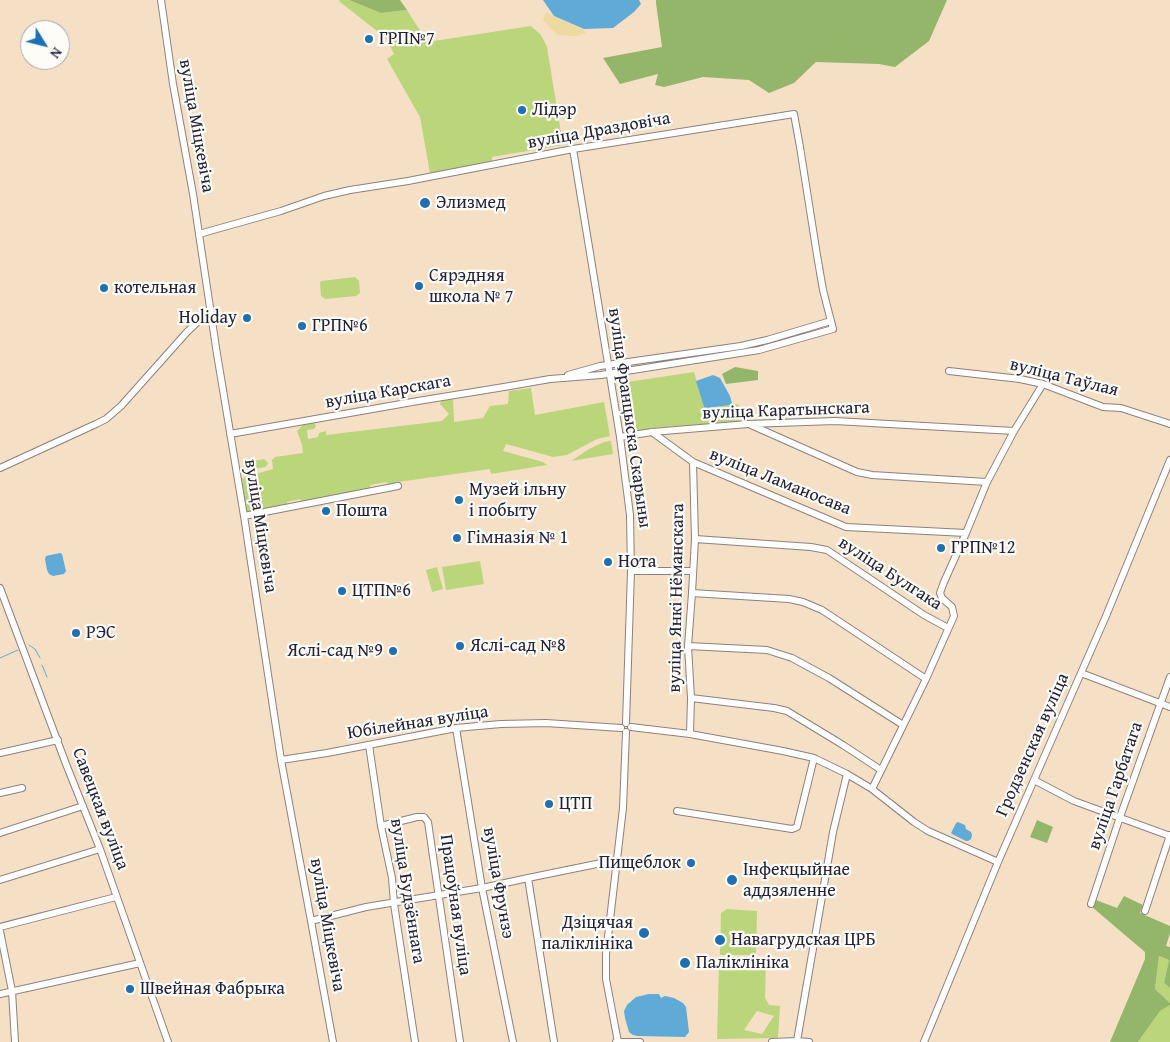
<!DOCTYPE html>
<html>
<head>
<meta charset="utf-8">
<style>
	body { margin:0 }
	#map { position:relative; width:1170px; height:1042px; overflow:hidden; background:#f5e0c5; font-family:"Gentium Book Plus",serif }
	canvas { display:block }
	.north { position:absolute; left:20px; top:20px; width:50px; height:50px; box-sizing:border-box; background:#fdfcf7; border:1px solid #a5a5ac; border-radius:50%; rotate:126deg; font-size:14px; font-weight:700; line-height:20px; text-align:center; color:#22223b }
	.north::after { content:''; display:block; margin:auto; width:18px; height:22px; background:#1f6fb2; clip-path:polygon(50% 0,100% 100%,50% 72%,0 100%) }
</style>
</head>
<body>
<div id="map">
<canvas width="1170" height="1042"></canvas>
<div class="north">N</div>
</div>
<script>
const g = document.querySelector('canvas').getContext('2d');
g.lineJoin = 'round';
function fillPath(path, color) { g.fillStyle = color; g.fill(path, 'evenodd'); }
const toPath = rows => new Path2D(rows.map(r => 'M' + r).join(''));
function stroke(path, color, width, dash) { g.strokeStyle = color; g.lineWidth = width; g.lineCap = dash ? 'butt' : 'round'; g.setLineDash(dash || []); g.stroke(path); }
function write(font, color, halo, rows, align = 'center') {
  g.font = font + ' "Gentium Book Plus",serif'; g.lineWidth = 4.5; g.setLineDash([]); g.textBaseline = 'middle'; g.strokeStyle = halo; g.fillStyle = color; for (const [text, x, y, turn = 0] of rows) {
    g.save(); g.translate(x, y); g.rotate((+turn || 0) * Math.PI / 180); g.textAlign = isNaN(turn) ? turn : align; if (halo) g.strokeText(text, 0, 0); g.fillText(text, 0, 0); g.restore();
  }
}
const green = toPath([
	[339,0,349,0,381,13,407,10,428,43,434,41,531,26,541,35,547,47,563,145,492,157,492,162,430,173,420,117,387,59,394,54,386,38,340,2],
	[355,277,359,281,360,293,356,296,325,299,321,296,320,283,321,281],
	[694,372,704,407,706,408,731,405,732,403,739,405,740,421,653,428,628,432,621,383],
	[531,388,535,415,604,402,610,436,597,439,567,455,553,457,506,444,503,451,543,462,547,465,491,474,490,469,398,482,389,485,387,482,370,485,371,489,302,502,300,499,287,502,287,505,255,511,249,476,273,469,272,460,275,457,303,453,302,445,297,431,303,425,313,423,315,424,316,426,314,429,307,430,308,439,318,437,319,433,326,431,326,435,442,421,449,414,440,404,441,401,453,399,454,422,483,418,490,406,508,404,509,391],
	[611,441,613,454,571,461,589,449,604,442],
	[264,459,268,463,267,465,265,467,248,470,247,462],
	[247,476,252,511,248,512,246,510,242,479],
	[480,561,484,584,446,590,442,567],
	[437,567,443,589,432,592,426,570],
	[727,909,757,911,756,955,720,955,721,913],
	[1159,956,1169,960,1164,983,1170,988,1170,1003,1155,989],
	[726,960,766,961,765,998,769,1005,780,1006,778,1038,717,1039,719,964],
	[757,1011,774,1016,762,1034,744,1030],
	[1170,1005,1170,1042,1138,1042,1160,1011]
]);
const forest = toPath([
	[349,0,400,0,407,10,381,13],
	[656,0,947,0,929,41,895,67,879,64,816,62,794,83,769,93,749,80,703,77,664,87,655,85,658,74,620,84,603,58,662,47,656,3],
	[735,367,758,371,758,380,726,384,722,374],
	[1037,820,1053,827,1047,843,1030,837],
	[1124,896,1143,905,1140,913,1170,926,1170,933,1166,946,1170,947,1170,988,1164,983,1169,960,1159,956,1155,989,1170,1003,1170,1005,1160,1011,1138,1042,1110,1042,1145,959,1145,952,1092,907,1096,900,1117,908]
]);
const sand = toPath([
	[546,12,553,16,584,30,586,33,575,36,558,35,550,28,543,20]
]);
const water = toPath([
	[543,0,639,0,641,4,634,12,613,28,584,29,554,16],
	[713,375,720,378,730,396,732,403,731,405,706,408,704,407,696,381],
	[60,553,62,554,66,571,64,574,53,576,49,574,47,570,45,559,46,556],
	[958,822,965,825,966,829,971,832,972,835,971,839,968,841,966,841,952,834,951,833,956,823],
	[649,994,659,994,661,998,665,996,674,998,683,1003,686,1007,689,1032,685,1037,638,1036,633,1035,629,1032,625,1018,624,1011,627,1005,636,997]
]);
const stream = toPath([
	[29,645,35,649,40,658],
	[0,658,18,650],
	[42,665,47,677]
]);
const minor = toPath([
	[161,0,173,84,193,194,217,354,244,516,281,760,311,921,333,1042],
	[573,149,620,437,630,515,631,571,626,723],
	[199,234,281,211,324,196,350,190,408,181,573,149,794,114,800,147,817,255,823,290,833,329,759,350,601,375,550,379,504,387,418,401,230,434],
	[949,371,1020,379,1043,384,1103,407,1121,408,1170,424],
	[568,375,600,366,741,346,767,340,831,321],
	[751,425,857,472,872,475,987,482],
	[652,432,693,462,846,527,966,533],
	[620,437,652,432,748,424,835,421,1014,431],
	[0,468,96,424,106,419,121,406,187,332,210,310],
	[244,516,398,486],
	[695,539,811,547,827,550,924,615,948,628],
	[631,571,693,571],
	[0,588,66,764,100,849,168,1042],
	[692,593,789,599,803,602,822,610,926,679],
	[688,646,767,650,792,658,829,678,903,725],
	[1081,673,1170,707],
	[691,698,774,708,787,711,843,745,881,770],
	[631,727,690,734,783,751,814,758,847,774,872,789,914,822,928,831,998,862],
	[456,728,482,888,513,1042],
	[690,734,691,698,688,646,692,593,695,539,693,462],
	[369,745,381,826,392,878,394,904,415,1042],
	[0,753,58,740],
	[281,760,327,753,456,728,501,724,546,723,621,728],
	[1034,780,1074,801,1170,836],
	[872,789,926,679,954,616,952,607,942,598,940,593,944,582,966,533,987,482,1014,431,1043,384],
	[0,793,22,788],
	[677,811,792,829,797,827,814,758],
	[381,826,417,817,424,817,428,822,460,1042],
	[0,833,83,806],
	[528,878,554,1042],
	[0,880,100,849],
	[1091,904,1120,817,1170,677],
	[1145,911,1170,835],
	[311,921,366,907,482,888,528,878,616,860],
	[0,927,116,897],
	[0,931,12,991,15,1042],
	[0,994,140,963],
	[797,1041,824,885,833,832,847,774],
	[616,1042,640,1042],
	[618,1042,606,979,606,954,623,808,626,732],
	[772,1042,797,1041,809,1042],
	[924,1042,998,862,1106,616,1170,460]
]);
const markers = [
	[369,39,5,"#1f6fb2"],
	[522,110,5,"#1f6fb2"],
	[425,203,6,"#1f6fb2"],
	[419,286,5,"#1f6fb2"],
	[104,288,5,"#1f6fb2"],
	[247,318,5,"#1f6fb2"],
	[302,326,5,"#1f6fb2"],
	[459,500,5,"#1f6fb2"],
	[326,511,5,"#1f6fb2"],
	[457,538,5,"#1f6fb2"],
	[941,548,5,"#1f6fb2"],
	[608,562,5,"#1f6fb2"],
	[342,591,5,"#1f6fb2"],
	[76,633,5,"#1f6fb2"],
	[460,646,5,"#1f6fb2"],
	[393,651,5,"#1f6fb2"],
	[549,804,5,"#1f6fb2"],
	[691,863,5,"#1f6fb2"],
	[732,880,6,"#1f6fb2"],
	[644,933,6,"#1f6fb2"],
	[720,940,6,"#1f6fb2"],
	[685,963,6,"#1f6fb2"],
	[130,989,5,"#1f6fb2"]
];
const poiNames = [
	["ГРП№7",379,39],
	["Лідэр",532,110],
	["Элизмед",436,203],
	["Сярэдняя",429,276],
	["школа № 7",429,297],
	["котельная",114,288],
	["Holiday",237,318,"right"],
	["ГРП№6",312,326],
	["Музей ільну",469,490],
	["і побыту",469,511],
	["Пошта",336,511],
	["Гімназія № 1",467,538],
	["ГРП№12",951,548],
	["Нота",618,562],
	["ЦТП№6",352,591],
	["РЭС",86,633],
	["Яслі-сад №8",470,646],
	["Яслі-сад №9",383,651,"right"],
	["ЦТП",559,804],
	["Пищеблок",681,863,"right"],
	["Інфекцыйнае",743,870],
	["аддзяленне",743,891],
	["Дзіцячая",633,923,"right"],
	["паліклініка",633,944,"right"],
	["Навагрудская ЦРБ",731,940],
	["Паліклініка",696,963],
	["Швейная Фабрыка",140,989]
];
const streetNames = [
	["вуліца Міцкевіча",196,126,80],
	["вуліца Драздовіча",599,131,-10],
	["вуліца Таўлая",1064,378,14],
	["вуліца Карскага",388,392,-10],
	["вуліца Каратынскага",786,411,-2],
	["вуліца Францыска Скарыны",629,418,82],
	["вуліца Ламаносава",780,482,22],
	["вуліца Міцкевіча",260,526,81],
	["вуліца Булгака",890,574,33],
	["вуліца Янкі Нёманскага",677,598,-89],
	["Юбілейная вуліца",418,723,-9],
	["Гродзенская вуліца",1033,745,-66],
	["вуліца Гарбатага",1116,786,-71],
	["Савецкая вуліца",100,809,69],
	["вуліца Фрунзэ",498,883,80],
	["вуліца Будзённага",407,891,81],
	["Працоўная вуліца",455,905,82],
	["вуліца Міцкевіча",327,925,80]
];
fillPath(green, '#bbd57b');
fillPath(forest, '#94b66b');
fillPath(sand, '#eeda9e');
fillPath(water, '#5faad7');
stroke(stream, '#5faad7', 1);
stroke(minor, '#8c8180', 8);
stroke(minor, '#fff', 6);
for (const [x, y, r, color] of markers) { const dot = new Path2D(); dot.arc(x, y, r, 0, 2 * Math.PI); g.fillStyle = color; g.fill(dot); stroke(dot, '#fdfcf7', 2); }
write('18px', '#22223b', '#fdfcf7', poiNames, 'left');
write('18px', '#22223b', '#fdfcf7', streetNames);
</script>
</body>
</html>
